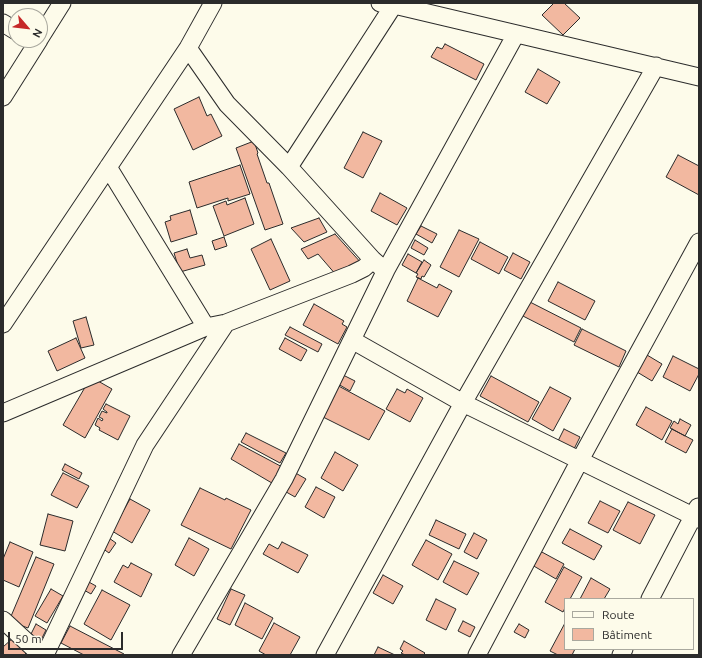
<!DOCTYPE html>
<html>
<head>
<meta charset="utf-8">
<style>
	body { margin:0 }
	#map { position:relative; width:702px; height:658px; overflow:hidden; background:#fdfbea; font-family:Ubuntu,sans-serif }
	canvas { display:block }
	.frame { position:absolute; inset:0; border:4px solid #2b2b2b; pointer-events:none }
	.legend { position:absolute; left:564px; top:598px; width:130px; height:52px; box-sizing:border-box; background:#fdfbea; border:1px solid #a9a89e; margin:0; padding:5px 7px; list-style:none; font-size:12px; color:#2b2b2b }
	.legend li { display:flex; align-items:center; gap:8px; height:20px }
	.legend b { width:20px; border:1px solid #a9a89e }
	.north { position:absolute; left:8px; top:8px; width:40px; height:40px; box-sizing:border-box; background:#fdfbea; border:1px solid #a9a89e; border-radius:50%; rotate:118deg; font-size:11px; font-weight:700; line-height:16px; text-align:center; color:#2b2b2b }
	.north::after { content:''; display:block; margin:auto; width:14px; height:18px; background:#c62828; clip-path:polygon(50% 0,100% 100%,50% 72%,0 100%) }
	.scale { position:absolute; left:8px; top:632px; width:115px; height:18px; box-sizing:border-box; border:2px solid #2b2b2b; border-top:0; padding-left:5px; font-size:12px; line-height:14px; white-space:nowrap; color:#2b2b2b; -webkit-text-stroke:3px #fdfbea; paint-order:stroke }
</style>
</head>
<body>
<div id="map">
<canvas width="702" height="658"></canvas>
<div class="frame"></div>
<ul class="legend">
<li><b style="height:5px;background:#fdfbea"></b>Route</li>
<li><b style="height:11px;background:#f2b8a0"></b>Bâtiment</li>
</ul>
<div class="north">N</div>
<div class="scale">50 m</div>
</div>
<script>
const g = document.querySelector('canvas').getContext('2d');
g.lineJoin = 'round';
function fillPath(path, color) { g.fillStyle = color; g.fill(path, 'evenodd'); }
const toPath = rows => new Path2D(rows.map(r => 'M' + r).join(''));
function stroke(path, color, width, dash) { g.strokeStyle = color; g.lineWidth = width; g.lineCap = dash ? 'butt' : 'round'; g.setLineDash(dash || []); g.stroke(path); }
const building = toPath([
	[554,3,564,3,580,18,563,35,542,15,554,3],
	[445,44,484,64,476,80,431,57,437,47,442,49,445,44],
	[538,69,560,82,547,104,525,92,538,69],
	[199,97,207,116,211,114,222,136,193,150,174,109,199,97],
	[363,132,382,141,363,178,344,168,363,132],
	[254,141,258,153,257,154,267,183,269,183,283,224,265,230,236,148,254,141],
	[678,155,699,166,699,195,666,177,678,155],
	[240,165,250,194,228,201,228,198,197,208,189,182,240,165],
	[380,193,407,208,397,225,371,211,380,193],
	[245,198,254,224,224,236,213,206,226,201,227,205,245,198],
	[190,210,197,234,171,242,165,222,171,220,170,216,190,210],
	[319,218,327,232,304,242,291,228,319,218],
	[421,226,437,234,432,243,416,234,421,226],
	[459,230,479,239,459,277,440,267,459,230],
	[335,234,363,265,337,276,318,254,308,259,301,249,335,234],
	[224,237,227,246,215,250,212,241,224,237],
	[271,239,290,281,270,290,251,249,271,239],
	[415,240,428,248,424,255,411,248,415,240],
	[480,242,508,257,499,274,471,259,480,242],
	[187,249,190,258,202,255,205,265,180,272,174,253,187,249],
	[513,253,530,262,521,279,504,270,513,253],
	[408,254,422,262,416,273,402,265,408,254],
	[424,260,431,265,424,277,422,276,421,279,416,277,418,274,416,273,424,260],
	[418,278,437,288,439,284,452,291,438,317,407,301,418,278],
	[558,282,595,301,585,320,548,301,558,282],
	[526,300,581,328,574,342,519,314,526,300],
	[314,304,344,321,342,324,347,327,338,344,303,325,314,304],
	[86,317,94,345,81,348,73,321,86,317],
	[290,327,322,344,318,352,285,335,290,327],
	[582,329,626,351,619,367,574,345,582,329],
	[76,338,85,358,57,371,48,351,76,338],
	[285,338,307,350,301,361,279,349,285,338],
	[647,355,662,364,652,381,637,372,647,355],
	[673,356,699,369,699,374,690,391,663,377,673,356],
	[343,375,355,381,350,391,338,384,343,375],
	[491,376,539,402,528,422,480,396,491,376],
	[91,377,112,389,85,438,63,425,91,377],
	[333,383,385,411,369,440,317,414,333,383],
	[550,387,571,398,553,431,532,419,550,387],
	[397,389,405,393,407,389,423,398,410,422,386,409,397,389],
	[106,404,130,416,118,440,99,430,100,428,95,425,98,418,102,421,103,419,99,417,102,411,107,413,107,412,103,409,106,404],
	[646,407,672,421,662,440,636,425,646,407],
	[680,419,691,425,685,436,670,428,674,421,678,424,680,419],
	[564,429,580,437,573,451,557,443,564,429],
	[672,429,693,440,686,453,665,442,672,429],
	[246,433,286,453,280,463,241,442,246,433],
	[239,444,286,469,277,486,231,459,239,444],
	[335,452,358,465,343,491,321,478,335,452],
	[65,464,82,473,79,479,62,470,65,464],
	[292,471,306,479,295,497,281,489,292,471],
	[63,473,89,486,77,508,51,495,63,473],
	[316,487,335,497,324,518,305,507,316,487],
	[200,488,225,500,226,498,251,510,231,549,181,525,200,488],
	[130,499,150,510,132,543,112,531,130,499],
	[600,501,620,511,608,533,588,523,600,501],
	[628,502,655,515,640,544,613,530,628,502],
	[48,514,73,521,65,551,40,545,48,514],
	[436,520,466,534,459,549,429,535,436,520],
	[570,529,602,546,594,560,562,543,570,529],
	[474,533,487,540,477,559,464,552,474,533],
	[109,538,116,543,109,553,102,548,109,538],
	[189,538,209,549,194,576,175,565,189,538],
	[426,540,452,554,438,580,412,565,426,540],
	[10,542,33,552,19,587,3,580,3,559,10,542],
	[282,542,308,555,298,573,263,554,269,544,278,549,282,542],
	[540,551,564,564,556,579,532,565,540,551],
	[36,557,54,564,28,628,9,621,36,557],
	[454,561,479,573,467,595,443,582,454,561],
	[131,563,152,574,141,597,114,582,123,565,128,568,131,563],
	[564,567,582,577,570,599,565,599,565,608,563,612,545,602,564,567],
	[383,575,403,586,393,604,373,593,383,575],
	[591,578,610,589,604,599,580,599,591,578],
	[87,581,96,586,91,594,82,589,87,581],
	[51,589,63,596,47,623,35,616,51,589],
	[231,589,245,595,230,625,217,619,231,589],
	[102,590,130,605,111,640,84,624,102,590],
	[436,599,456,609,446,630,426,620,436,599],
	[245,603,273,618,262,639,235,625,245,603],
	[463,621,475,627,470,637,458,631,463,621],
	[274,623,300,637,290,655,266,655,259,651,274,623],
	[565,623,565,649,575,649,572,655,558,655,550,651,565,623],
	[36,624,46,630,41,640,31,634,36,624],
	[519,624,529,630,525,638,514,632,519,624],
	[70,626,124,654,123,655,84,655,61,643,70,626],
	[13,638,26,653,24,655,3,655,3,647,13,638],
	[404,641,425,653,423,655,405,655,401,653,403,651,400,649,404,641],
	[378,647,395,655,374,655,378,647]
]);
const minor = toPath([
	[380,3,394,5,699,77],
	[3,23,16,31],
	[40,38,62,3],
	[188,48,227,104,289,167,373,260,381,267],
	[3,97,39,40],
	[108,167,206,327],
	[289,167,395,3],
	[3,324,188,48,213,3],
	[352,340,463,403,699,519],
	[3,413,206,327,226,323,352,274,364,268,373,260],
	[650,599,698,507],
	[3,620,41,655],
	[45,655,145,445,226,323],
	[181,655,284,479,386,270,516,34],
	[325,655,463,403,656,66],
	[477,655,580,460,699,242],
	[621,655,624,649]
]);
fillPath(building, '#f2b8a0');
stroke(building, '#2b2b2b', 1);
stroke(minor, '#2b2b2b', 19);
stroke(minor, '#fdfbea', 17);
</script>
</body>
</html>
